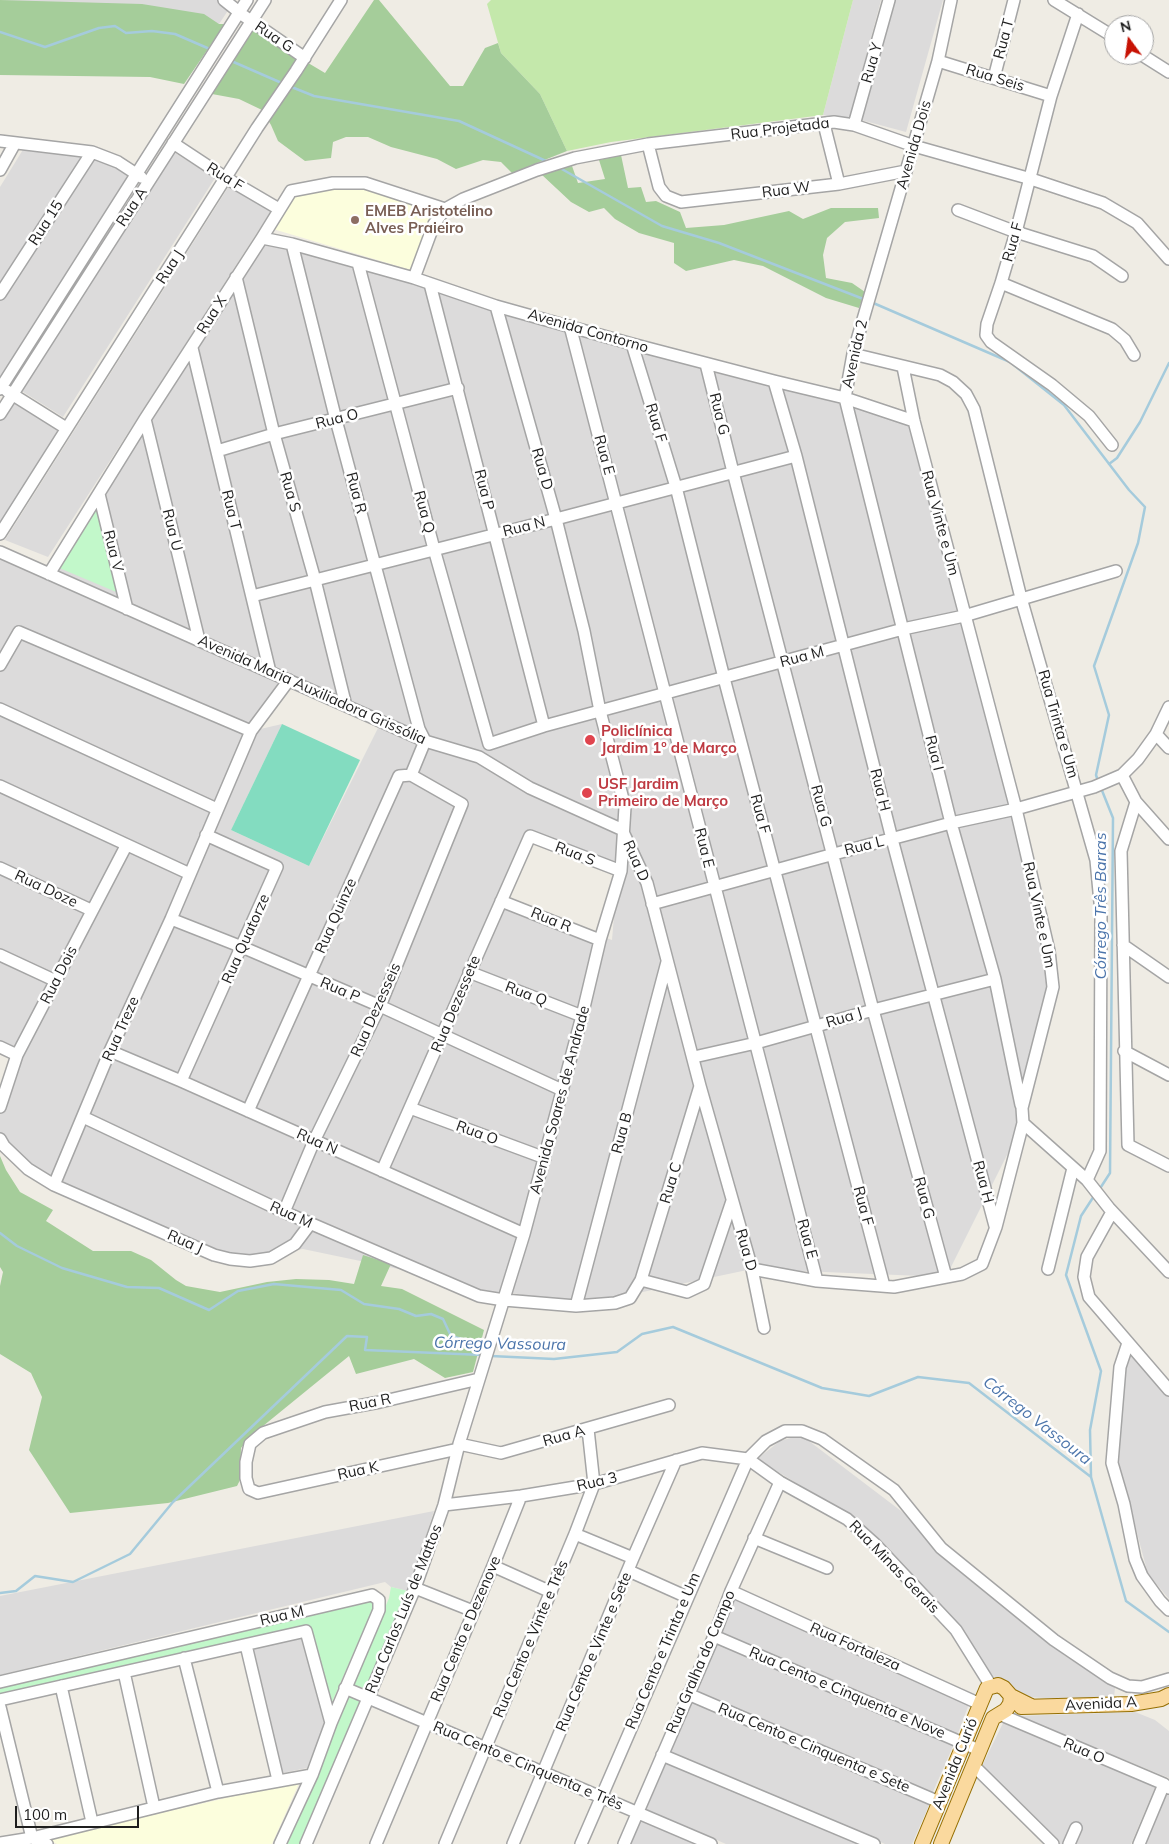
<!DOCTYPE html>
<html>
<head>
<meta charset="utf-8">
<style>
	body { margin:0 }
	#map { position:relative; width:1169px; height:1844px; overflow:hidden; background:#efece4; font-family:Mulish,sans-serif }
	canvas { display:block }
	.north { position:absolute; left:1104px; top:15px; width:50px; height:50px; box-sizing:border-box; background:#fff; border:1px solid #a5a5a5; border-radius:50%; rotate:346deg; font-size:14px; font-weight:700; line-height:20px; text-align:center; color:#1e1e1e }
	.north::after { content:''; display:block; margin:auto; width:18px; height:22px; background:#c71204; clip-path:polygon(50% 0,100% 100%,50% 72%,0 100%) }
	.scale { position:absolute; left:15px; top:1806px; width:124px; height:22px; box-sizing:border-box; border:2px solid #1e1e1e; border-top:0; padding-left:6px; font-size:15px; line-height:18px; white-space:nowrap; color:#1e1e1e; -webkit-text-stroke:4px #fff; paint-order:stroke }
</style>
</head>
<body>
<div id="map">
<canvas width="1169" height="1844"></canvas>
<div class="north">N</div>
<div class="scale">100 m</div>
</div>
<script>
const g = document.querySelector('canvas').getContext('2d');
g.lineJoin = 'round';
function fillPath(path, color) { g.fillStyle = color; g.fill(path, 'evenodd'); }
const toPath = rows => new Path2D(rows.map(r => 'M' + r).join(''));
function stroke(path, color, width, dash) { g.strokeStyle = color; g.lineWidth = width; g.lineCap = dash ? 'butt' : 'round'; g.setLineDash(dash || []); g.stroke(path); }
function write(font, color, halo, rows, align = 'center') {
  g.font = font + ' Mulish,sans-serif'; g.lineWidth = 5; g.setLineDash([]); g.textBaseline = 'middle'; g.strokeStyle = halo; g.fillStyle = color; for (const [text, x, y, turn = 0] of rows) {
    g.save(); g.translate(x, y); g.rotate((+turn || 0) * Math.PI / 180); g.textAlign = isNaN(turn) ? turn : align; if (halo) g.strokeText(text, 0, 0); g.fillText(text, 0, 0); g.restore();
  }
}
const residential = toPath([
	[0,0,235,0,219,24],
	[853,0,881,0,849,121,823,115],
	[894,0,943,0,906,132,861,120],
	[24,148,86,155,0,285,0,187],
	[172,151,215,178,63,417,20,390],
	[94,154,133,174,0,382,0,295],
	[229,186,271,211,48,557,5,540],
	[262,238,914,421,1016,809,1053,987,1023,1123,946,1277,752,1269,576,1306,503,1291,501,1295,480,1291,456,1281,303,1249,230,1259,54,1185,0,1135,0,1115,17,1056,0,1047,0,663,19,632,219,717,17,626,0,655,0,555,284,683,252,731,282,724,231,830,309,866,381,722,49,574],
	[530,836,618,870,612,940,501,901],
	[8,397,61,430,0,529,0,410],
	[1130,1352,1169,1396,1169,1599,1148,1574,1117,1459,1123,1367],
	[801,1435,909,1517,934,1546,1064,1655,1115,1688,1114,1697,1078,1700,1027,1697,1004,1687,987,1669,961,1629,860,1522,757,1459,780,1441],
	[434,1511,408,1591,391,1587,385,1582,0,1675,0,1596],
	[735,1596,969,1704,957,1736,719,1634],
	[304,1635,327,1720,307,1768,282,1773,251,1647],
	[716,1642,954,1744,932,1794,694,1693],
	[692,1702,930,1803,912,1844,885,1844,670,1752],
	[1135,1712,1155,1720,1169,1731,1169,1778,1018,1716],
	[1004,1721,1156,1785,1131,1844,1060,1844,982,1766],
	[668,1759,866,1844,726,1844,646,1810],
	[1166,1789,1169,1791,1169,1844,1144,1844],
	[642,1817,705,1844,630,1844]
]);
const education = toPath([
	[359,186,434,211,411,270,273,229,294,195,338,187],
	[300,1781,272,1844,57,1844,49,1840,52,1838]
]);
const grass = toPath([
	[491,0,853,0,823,115,611,142,567,151,540,94,501,53,487,4]
]);
const forest = toPath([
	[0,0,142,4,204,14,219,24,225,24,184,84,150,77,0,75],
	[374,0,379,0,450,86,463,86,485,48,498,43,501,53,540,94,567,151,512,173,501,162,483,160,456,169,437,159,391,147,368,137,346,137,333,142,331,158,305,161,278,141,271,125,262,110,239,99,212,94,251,29,325,73],
	[621,155,628,188,641,187,646,202,656,201,680,212,686,228,724,225,789,211,803,219,831,208,878,208,879,218,845,222,827,238,823,255,826,278,852,283,865,292,859,308,826,298,763,266,734,260,686,271,674,263,674,243,639,233,615,219,604,208,589,212,571,202,541,174,572,166,578,183,605,179,599,160],
	[0,1156,6,1170,20,1192,53,1210,46,1221,93,1251,131,1251,151,1260,176,1280,186,1286,220,1292,267,1282,296,1279,329,1280,354,1284,363,1255,391,1264,381,1286,402,1289,484,1330,473,1372,445,1378,414,1359,356,1374,349,1356,252,1435,241,1448,240,1480,237,1486,168,1503,70,1513,29,1450,42,1397,31,1373,0,1354,0,1286,3,1272,0,1267]
]);
const park = toPath([
	[98,501,121,594,57,567],
	[391,1587,408,1591,367,1689,353,1685,389,1598],
	[370,1598,374,1606,329,1709,310,1628,0,1698,0,1685],
	[346,1695,362,1701,301,1844,283,1844]
]);
const pitch = toPath([
	[282,724,360,760,309,866,231,830]
]);
const stream = toPath([
	[0,32,45,47,99,28,115,26,126,33,152,31,175,34,212,50],
	[229,60,284,84],
	[289,86,314,96,459,121,548,162],
	[560,168,662,226,719,243,866,300],
	[871,302,1010,362,1064,405,1129,490,1145,507,1138,543,1094,666,1109,715,1096,775,1098,781],
	[1109,464,1117,458,1140,422,1169,363],
	[1099,1190,1110,1173,1113,818,1101,788],
	[1094,1196,1081,1216,1066,1275,1101,1371,1090,1430,1091,1477,1126,1601,1169,1632],
	[0,1233,17,1246,62,1268,127,1287,159,1288,209,1310,238,1291,274,1284,341,1290,364,1304,399,1309,416,1316,431,1314,443,1319,451,1336,465,1340,483,1354],
	[491,1356,554,1359,617,1352,642,1334,673,1327,822,1388,869,1396,918,1377,969,1383,1091,1477],
	[0,1593,16,1591,35,1576,73,1582,130,1554,173,1502,347,1336,367,1337,365,1350,483,1355]
]);
const minor = toPath([
	[224,0,244,16,305,58],
	[951,0,938,61,853,354,845,398,951,823,995,979,1021,1105],
	[1054,0,1114,37],
	[1078,14,1051,96,1016,232,1001,283,987,324,986,335,991,342,1052,385,1089,416,1112,445],
	[1142,55,1169,72],
	[938,61,1051,96],
	[994,78,1014,0],
	[824,124,839,184],
	[854,125,889,0],
	[0,141,92,152,118,162,141,177],
	[173,143,226,178,279,209],
	[648,144,659,187,666,196,681,202,839,184,906,171],
	[0,170,15,143],
	[958,210,1016,232,1093,256,1122,276],
	[262,238,292,244,414,278,496,306,632,344,774,381,845,398,914,421],
	[292,244,336,420,419,729,425,741,411,775],
	[358,263,434,549,489,744],
	[236,277,274,434,315,580,346,706],
	[414,278,434,224,445,209,463,199,537,170,575,158,648,144,834,122,854,125,914,146,1031,179,1103,203,1137,223,1169,259],
	[1001,283,1112,329,1125,340,1134,355],
	[430,284,544,726],
	[0,294,92,152],
	[570,326,817,1281],
	[632,344,676,487,724,678,884,1286],
	[192,348,270,672],
	[853,354,940,375,953,382,966,394,974,409,1021,598,1096,860,1101,913,1100,1151,1087,1180],
	[706,364,733,472,873,1010,946,1277],
	[774,381,796,456,892,839,995,1226],
	[0,389,247,0],
	[7,391,66,428],
	[0,414,265,0],
	[145,419,199,640],
	[217,451,274,434,458,388],
	[99,494,127,609],
	[0,534,257,128,296,71,341,0],
	[0,552,425,741,479,757,530,788,623,830],
	[49,574,145,419,262,238,291,191,333,183,365,183,445,209],
	[252,596,556,519,796,456],
	[0,665,19,632,251,731],
	[0,709,217,809],
	[1156,734,1169,748],
	[489,744,544,726,903,629,964,616,1116,571],
	[1122,775,1136,802,1169,839],
	[0,786,190,874],
	[1136,802,1121,851,1128,1145,1169,1166],
	[624,834,647,883,700,1086,752,1269,764,1328],
	[0,868,91,910],
	[501,901,600,940],
	[652,904,834,854,951,823,1016,809,1094,787,1122,775,1138,759,1156,734,1169,707],
	[171,919,242,947,380,1006,562,1090],
	[1123,945,1169,977],
	[0,955,56,981],
	[469,972,582,1016],
	[0,1047,17,1055],
	[110,1051,181,1081,524,1234],
	[1124,1051,1169,1075],
	[694,1057,756,1043,873,1010,995,979],
	[181,1081,277,867,206,835],
	[0,1107,17,1055,126,846],
	[410,1108,545,1158],
	[248,1111,399,776,411,775,462,804,380,1006,314,1141,284,1212],
	[83,1117,284,1212,479,1296,504,1300,576,1306,615,1303,630,1298,641,1280,700,1086],
	[1023,1123,1087,1180,1109,1208,1169,1272],
	[0,1139,4,1146,28,1169,54,1185,214,1255,230,1259,250,1261,271,1258,295,1244,310,1224],
	[382,1171,530,836,621,871],
	[54,1185,110,1051,171,919,251,731,289,680],
	[1112,1212,1087,1257,1084,1277,1089,1297,1169,1390],
	[752,1269,817,1281,894,1287,962,1274,982,1264,996,1227,1023,1123,1022,1108,1053,987,1049,951,1016,809,914,421,903,367],
	[1048,1269,1073,1168],
	[641,1280,687,1292,704,1284,732,1201],
	[576,1306,667,962],
	[1128,1343,1120,1367,1112,1463,1124,1504,1135,1559,1142,1576,1160,1601,1169,1610],
	[459,1444,501,1453,669,1405],
	[458,1449,258,1493,249,1489,246,1478,246,1462,250,1444,263,1433,325,1412,380,1402,479,1379],
	[444,1505,521,1496,594,1484,702,1453,748,1459,780,1482,847,1519,875,1544,956,1630,991,1686],
	[575,1534,633,1558],
	[754,1538,827,1568],
	[493,1566,551,1592],
	[629,1571,687,1597],
	[415,1588,473,1611],
	[731,1591,980,1704],
	[714,1636,979,1750],
	[246,1645,278,1780],
	[184,1658,218,1792],
	[124,1672,154,1807],
	[0,1682,372,1595,379,1600,379,1610,331,1723,312,1775,280,1844],
	[61,1686,92,1822],
	[345,1688,711,1844],
	[688,1694,939,1802],
	[0,1700,306,1631,331,1723],
	[0,1707,32,1838,47,1844],
	[999,1714,1164,1784,1169,1788],
	[662,1755,874,1844],
	[973,1765,1053,1844],
	[0,1843,32,1838,218,1792,312,1775],
	[306,1844,415,1588,444,1505,459,1444,524,1234,582,1016,600,940,621,871,625,807,600,711,584,631,556,519,496,306],
	[376,1844,493,1566,521,1496],
	[445,1844,575,1534,594,1484,588,1429],
	[513,1844,633,1558,676,1460],
	[581,1844,748,1459,766,1441,785,1431,802,1431,822,1439,894,1490,941,1548,1054,1640,1110,1678,1128,1686,1142,1687,1169,1679],
	[624,1844,714,1636,731,1591,780,1482],
	[1069,1844,1076,1828],
	[1139,1844,1164,1784]
]);
const major = toPath([
	[1021,1707,1131,1704,1161,1699,1169,1695],
	[922,1844,987,1688,998,1685,1004,1688,1011,1696,1031,1706],
	[941,1844,993,1718,1006,1710,1010,1704,1011,1696]
]);
const markers = [
	[355,220,5,"#8d6e63"],
	[590,740,6,"#e0444e"],
	[587,793,6,"#e0444e"]
];
const streetNames = [
	["Rua G",274,37,34],
	["Rua T",1004,39,-75],
	["Rua Y",872,63,-74],
	["Rua Seis",995,78,17],
	["Rua Projetada",780,129,-7],
	["Avenida Dois",914,145,-74],
	["Rua F",225,177,32],
	["Rua W",786,190,-7],
	["Rua A",132,207,-57],
	["Rua 15",46,223,-57],
	["Rua F",1013,242,-74],
	["Rua J",170,267,-57],
	["Rua X",212,315,-58],
	["Avenida Contorno",588,331,16],
	["Avenida 2",855,354,-77],
	["Rua G",719,414,76],
	["Rua O",337,419,-14],
	["Rua F",656,423,73],
	["Rua E",604,455,75],
	["Rua D",542,469,74],
	["Rua P",484,490,76],
	["Rua S",290,492,74],
	["Rua R",356,493,75],
	["Rua T",231,510,76],
	["Rua Q",424,512,75],
	["Rua Vinte e Um",940,523,75],
	["Rua N",524,527,-14],
	["Rua U",172,530,76],
	["Rua V",113,551,76],
	["Rua M",802,657,-15],
	["Avenida Maria Auxiliadora Grissólia",312,690,24],
	["Rua Trinta e Um",1058,724,74],
	["Rua I",934,753,76],
	["Rua H",880,790,76],
	["Rua G",821,806,75],
	["Rua F",760,814,75],
	["Rua L",864,846,-14],
	["Rua E",704,848,76],
	["Rua S",575,854,21],
	["Rua D",636,861,66],
	["Rua Doze",46,889,25],
	["Rua Vinte e Um",1039,915,78],
	["Rua Quinze",336,916,-66],
	["Rua R",551,920,22],
	["Rua Quatorze",246,939,-66],
	["Rua Dois",59,975,-63],
	["Rua P",340,990,23],
	["Rua Q",526,994,21],
	["Rua Dezessete",456,1004,-67],
	["Rua Dezesseis",376,1010,-66],
	["Rua J",844,1018,-17],
	["Rua Treze",121,1029,-66],
	["Avenida Soares de Andrade",560,1100,-75],
	["Rua O",477,1133,20],
	["Rua B",622,1133,-75],
	["Rua N",317,1142,24],
	["Rua H",983,1182,75],
	["Rua C",671,1183,-73],
	["Rua G",924,1198,75],
	["Rua F",863,1206,75],
	["Rua M",291,1215,24],
	["Rua E",807,1239,75],
	["Rua J",185,1242,24],
	["Rua D",746,1250,74],
	["Rua R",370,1403,-11],
	["Rua A",564,1436,-16],
	["Rua K",358,1471,-12],
	["Rua 3",597,1482,-13],
	["Rua Minas Gerais",894,1567,46],
	["Rua Carlos Luís de Mattos",404,1609,-68],
	["Rua M",282,1616,-13],
	["Rua Cento e Dezenove",466,1629,-67],
	["Rua Cento e Vinte e Três",531,1639,-67],
	["Rua Fortaleza",855,1647,24],
	["Rua Cento e Trinta e Um",663,1651,-67],
	["Rua Cento e Vinte e Sete",594,1652,-67],
	["Rua Gralha do Campo",701,1662,-67],
	["Rua Cento e Cinquenta e Nove",847,1693,23],
	["Avenida A",1101,1704,-3],
	["Rua Cento e Cinquenta e Sete",814,1748,23],
	["Rua O",1084,1751,23],
	["Avenida Curió",955,1764,-68],
	["Rua Cento e Cinquenta e Três",528,1766,23]
];
const educationNames = [
	["EMEB Aristotelino",365,211],
	["Alves Praieiro",365,228]
];
const healthNames = [
	["Policlínica",601,731],
	["Jardim 1º de Março",601,748],
	["USF Jardim",598,784],
	["Primeiro de Março",598,801]
];
const waterNames = [
	["Córrego Três Barras",1101,906,-90],
	["Córrego Vassoura",500,1344,1],
	["Córrego Vassoura",1037,1421,38]
];
fillPath(residential, '#dcdbdb');
fillPath(education, '#fcfedd');
fillPath(grass, '#c4e8ab');
fillPath(forest, '#a5cd9a');
fillPath(park, '#c2f8ca');
fillPath(pitch, '#83dcc0');
stroke(stream, '#a5cbdc', 2.5);
stroke(minor, '#a5a5a5', 14);
stroke(major, '#956f03', 16);
stroke(minor, '#fff', 11);
stroke(major, '#fad99e', 14);
for (const [x, y, r, color] of markers) { const dot = new Path2D(); dot.arc(x, y, r, 0, 2 * Math.PI); g.fillStyle = color; g.fill(dot); stroke(dot, '#fff', 2); }
write('15px', '#1e1e1e', '#fff', streetNames);
write('bold 15px', '#785e54', '#fff', educationNames, 'left');
write('bold 15px', '#be3a42', '#fff', healthNames, 'left');
write('italic 16px', '#4c75ab', '#fff', waterNames);
</script>
</body>
</html>
